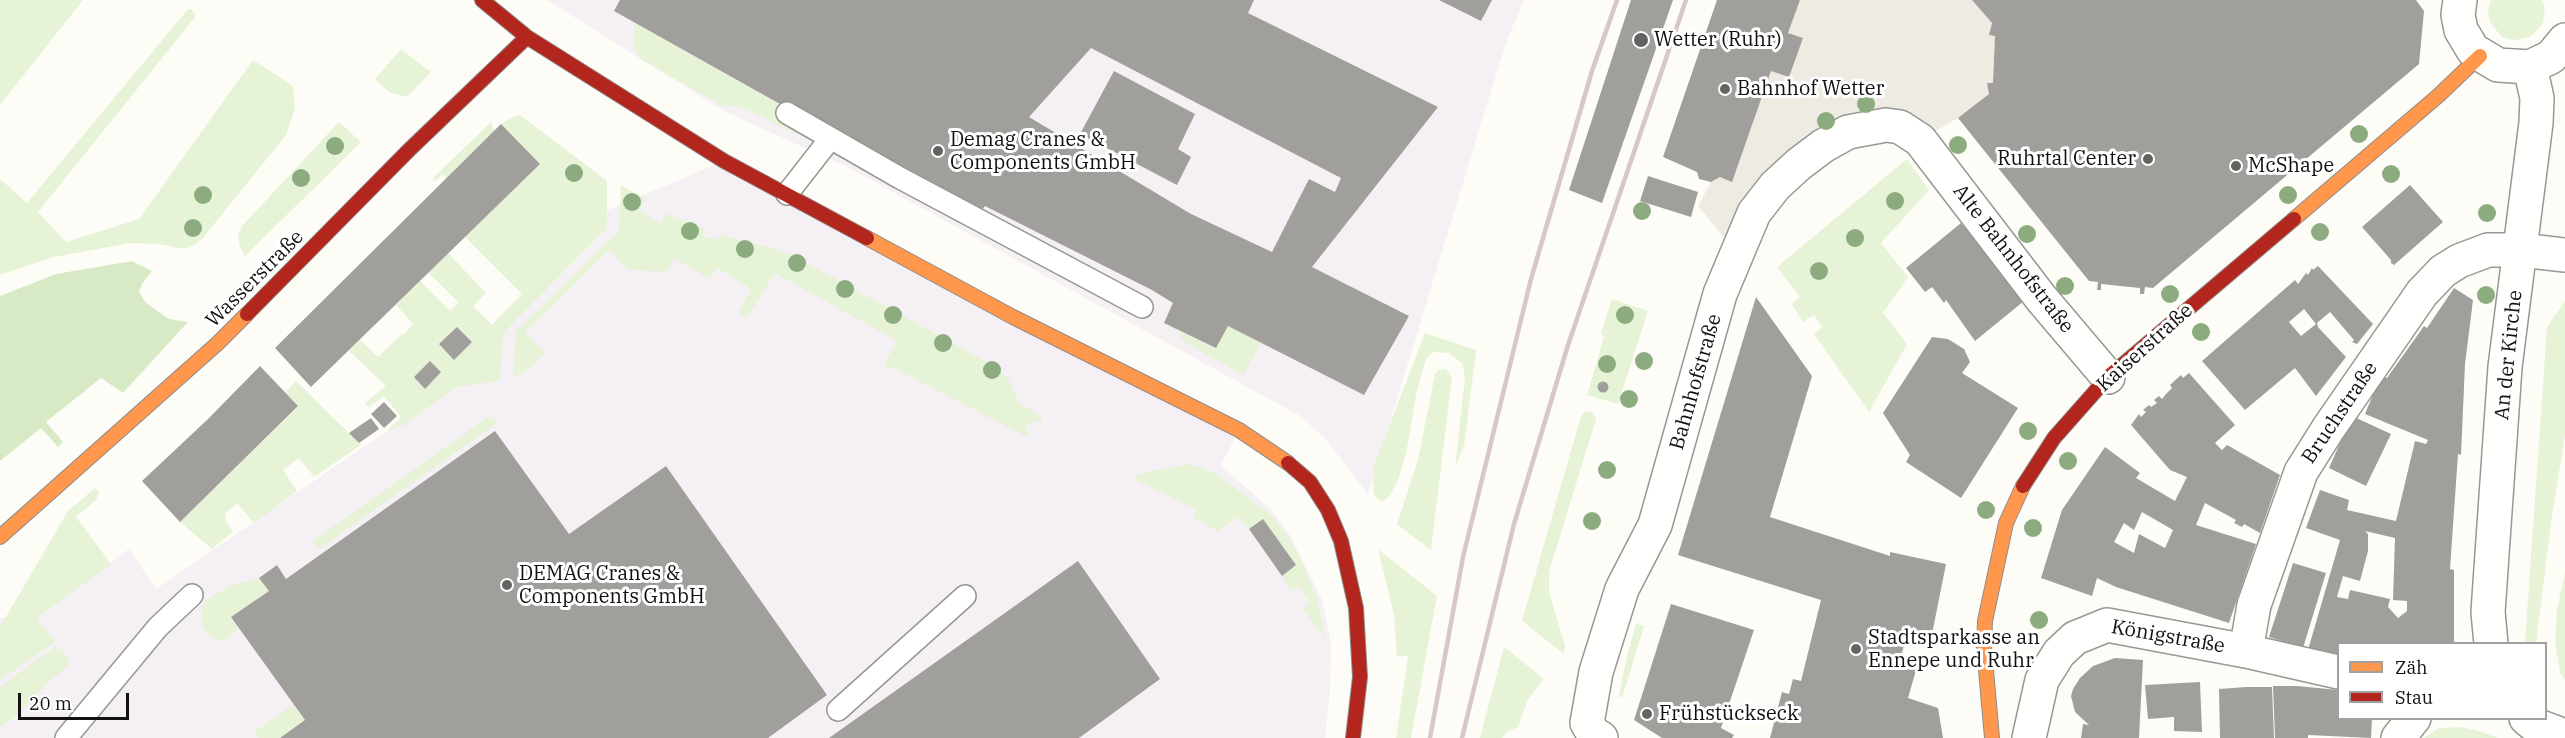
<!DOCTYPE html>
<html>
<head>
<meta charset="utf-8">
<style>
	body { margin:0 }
	#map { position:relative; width:2565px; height:738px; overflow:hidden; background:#fdfcf7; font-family:"IBM Plex Serif",serif }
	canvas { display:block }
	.legend { position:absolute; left:2337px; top:642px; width:210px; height:78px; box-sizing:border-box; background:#fff; border:2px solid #a0a0a0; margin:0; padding:8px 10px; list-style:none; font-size:18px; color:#111 }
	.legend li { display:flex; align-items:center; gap:12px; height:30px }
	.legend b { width:30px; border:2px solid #a0a0a0 }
	.scale { position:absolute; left:18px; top:693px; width:111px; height:27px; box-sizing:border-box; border:3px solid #111; border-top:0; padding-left:8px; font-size:18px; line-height:21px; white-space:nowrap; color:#111; -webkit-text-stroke:4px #fff; paint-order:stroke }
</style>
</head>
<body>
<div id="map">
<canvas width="2565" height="738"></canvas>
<ul class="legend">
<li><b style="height:8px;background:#ff974d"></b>Zäh</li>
<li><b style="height:8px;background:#b3261e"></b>Stau</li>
</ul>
<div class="scale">20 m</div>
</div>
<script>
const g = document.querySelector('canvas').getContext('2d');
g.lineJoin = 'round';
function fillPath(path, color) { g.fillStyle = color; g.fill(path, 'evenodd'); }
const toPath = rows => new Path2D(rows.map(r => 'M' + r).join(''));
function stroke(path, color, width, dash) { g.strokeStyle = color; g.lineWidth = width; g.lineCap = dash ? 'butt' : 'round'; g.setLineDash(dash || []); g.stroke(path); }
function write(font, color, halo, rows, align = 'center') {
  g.font = font + ' "IBM Plex Serif",serif'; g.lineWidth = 6; g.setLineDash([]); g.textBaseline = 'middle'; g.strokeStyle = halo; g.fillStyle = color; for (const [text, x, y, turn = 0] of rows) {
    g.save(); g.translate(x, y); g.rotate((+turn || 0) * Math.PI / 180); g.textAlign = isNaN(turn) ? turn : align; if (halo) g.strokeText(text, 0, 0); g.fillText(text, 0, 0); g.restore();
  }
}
const industrial = toPath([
	[547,0,1524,0,1506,42,1368,494,1324,437,1300,416,851,169,724,111],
	[724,161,1239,430,1221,465,1271,510,1289,534,1322,600,1331,643,1330,692,1325,738,0,738,0,618,37,618,129,549,156,589,387,431,522,294,596,215]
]);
const green = toPath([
	[0,0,83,0,0,105],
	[2491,0,2542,0,2545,8,2543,23,2531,36,2517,40,2508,39,2501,36,2490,22,2488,11],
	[188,9,191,9,196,16,38,212,66,242,139,219,253,60,293,86,295,108,286,135,202,239,194,245,185,249,158,244,130,243,54,257,0,275,0,179,27,203],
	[635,23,781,105,813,135,810,140,740,107,723,106,642,60,633,47],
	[401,49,431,72,407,97,389,92,375,79],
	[520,115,607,181,607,228,504,332,499,381,456,387,404,425,387,431,401,417,384,396,369,407,365,403,386,386,349,351,360,340,378,357,402,334,403,335,413,324,396,305,420,281,450,311,458,302,428,272,448,253,486,293,473,306,492,325,522,294,465,237,540,164,501,124,515,116],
	[339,122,361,142,245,256,240,247,238,235,243,225],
	[491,122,494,131,446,178,442,174,436,181,433,178],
	[1907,159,1929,190,1881,243,1908,277,1883,313,1907,344,1869,412,1814,334,1822,327,1814,315,1803,322,1792,304,1800,297,1777,267],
	[621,185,645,199,639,210,660,223,667,214,703,228,703,236,717,240,721,235,779,250,803,261,994,366,1008,379,1020,404,1041,416,1041,422,1036,421,1025,427,1029,438,892,367,887,368,884,365,897,341,775,273,747,318,738,313,751,289,717,268,710,279,674,258,667,272,628,270,609,250,525,332,545,353,529,369,513,377,516,328,520,328,619,231],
	[1612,299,1648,311,1618,404,1587,395,1604,337,1601,333],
	[2565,301,2565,435,2552,515,2536,643,2525,643,2547,327],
	[1228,326,1261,343,1243,375,1185,343,1180,336,1180,330,1215,348],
	[1425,333,1476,350,1464,446,1455,467,1465,377,1462,363,1449,353,1433,352,1426,359,1416,395,1406,454,1398,480,1390,495,1382,502,1374,496,1373,468],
	[1446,369,1452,377,1431,550,1397,524,1418,460,1435,374,1438,370],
	[296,381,361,445,314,477,299,458,283,470,297,491,254,523,237,503,225,514,226,521,233,532,212,549,180,522,298,407,285,392],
	[1586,411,1592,412,1596,419,1549,572,1549,592,1565,646,1564,654,1522,621,1581,416],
	[487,418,493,418,497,423,319,549,313,541],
	[1187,464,1201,467,1218,475,1270,514,1289,538,1302,562,1317,598,1325,638,1303,609,1310,603,1299,586,1290,591,1282,576,1296,565,1264,520,1249,529,1238,517,1217,531,1193,517,1197,509,1133,479,1139,474],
	[95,488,99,492,96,500,76,517,111,564,37,618,55,642,0,680,0,627,68,511],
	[1378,549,1437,596,1411,738,1396,738,1408,656,1397,656,1394,615],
	[2565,573,2565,680,2560,673,2555,641,2557,609],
	[259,578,269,591,232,617,239,629,227,639,216,640,207,633,202,624,201,608,206,600,228,587],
	[1636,624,1644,626,1622,698,1619,696,1627,656],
	[56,646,59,650,62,649,68,658,68,665,37,693,18,715,0,727,0,687],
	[1504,647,1544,679,1528,699,1518,727,1507,732,1502,738,1480,738],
	[293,705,305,720,280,738,258,738,254,732],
	[2460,727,2476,730,2498,738,2424,738,2439,728]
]);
const forest = toPath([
	[132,261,152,271,142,284,139,292,146,303,169,319,188,322,123,393,101,378,46,422,63,442,58,447,41,428,0,461,0,296,56,274]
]);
const plaza = toPath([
	[1800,0,1972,0,1992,23,1989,35,1995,36,1993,83,1987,83,1989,94,1963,115,1920,140,1900,127,1823,146,1737,253,1698,206,1711,182,1720,177,1732,181,1771,71,1795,57,1803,38,1788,33]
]);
const building = toPath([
	[620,0,1254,0,1248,13,1438,107,1312,267,1409,316,1364,395,1228,326,1216,348,1164,323,1173,303,1152,290,985,206,978,215,614,11],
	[1091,48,1341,178,1335,192,1309,179,1272,252,1191,214,1029,117],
	[1439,0,1492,0,1481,21],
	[1631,0,1673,0,1602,203,1569,190],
	[1717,0,1800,0,1788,33,1803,38,1789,77,1771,71,1732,182,1720,177,1711,182,1699,179,1697,172,1663,157],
	[1972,0,2416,0,2424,11,2419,64,2153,288,2145,287,2144,294,2140,294,2140,288,2101,284,2101,290,2097,290,2098,282,2089,281,1958,118,1989,94,1987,83,1993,83,1995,36,1989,35,1992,23],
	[1114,71,1195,114,1178,149,1191,157,1177,185,1080,134],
	[501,124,540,164,311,387,275,348],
	[1648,176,1698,192,1691,217,1640,201],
	[2410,185,2443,222,2394,265,2391,263,2391,260,2362,227],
	[1961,223,2024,301,1975,341,1946,300,1944,303,1932,287,1925,292,1906,268],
	[2318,266,2373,324,2357,344,2352,342,2354,340,2330,312,2317,323,2318,327,2346,357,2316,396,2295,368,2245,410,2202,361,2295,280,2298,284,2306,273,2308,275,2312,268,2313,270],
	[2304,309,2316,324,2301,336,2289,322],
	[2454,288,2473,300,2465,364,2461,455,2458,454,2450,569,2454,570,2454,644,2338,644,2338,656,2308,650,2340,540,2306,528,2320,490,2349,500,2347,510,2396,521,2415,441,2426,444,2428,440,2365,414,2381,375,2387,378,2424,326,2427,328],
	[2365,531,2395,538,2393,600,2407,601,2407,611,2398,618,2388,607,2390,599,2350,590,2348,599,2337,597,2343,576,2360,581,2368,551,2368,534],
	[1756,297,1812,376,1770,517,1890,556,1890,552,1946,564,1931,639,1907,634,1899,664,1917,667,1908,698,1938,708,1943,738,1770,738,1782,692,1789,694,1793,679,1801,681,1821,600,1678,555],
	[457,327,472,342,454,360,439,344],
	[1932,337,1948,339,1964,349,1970,362,1962,373,2018,408,1961,498,1906,462,1910,455,1883,413],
	[430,361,441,372,425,389,414,377],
	[260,366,298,406,180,522,142,481,208,419],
	[2189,373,2235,425,2215,443,2222,450,2227,445,2280,475,2260,533,2244,524,2242,527,2234,523,2236,520,2205,503,2196,525,2256,544,2229,623,2116,587,2097,578,2092,596,2041,578,2062,510,2105,447,2140,473,2136,478,2175,501,2187,477,2170,470,2131,425,2139,414,2141,417,2146,412,2143,410,2149,405,2151,407,2157,403,2154,400,2159,396,2162,399,2166,394,2172,388,2170,385,2181,375,2183,378],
	[2142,512,2173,530,2165,548,2139,534,2134,553,2114,542,2124,523,2134,530],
	'1597.5 387a5.5 5.5 0 1 1 11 0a5.5 5.5 0 1 1-11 0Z',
	[384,402,397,416,384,428,371,414],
	[2352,416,2391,434,2366,486,2329,468],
	[371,418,379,429,359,443,349,433],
	[495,431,569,534,666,466,827,695,768,738,280,738,305,720,231,617,269,591,259,578,277,565,286,579],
	[1263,519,1296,565,1282,576,1249,529],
	[1078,561,1160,679,1079,738,829,738],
	[2293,563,2326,573,2303,648,2269,637],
	[1671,604,1754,630,1721,728,1734,735,1732,738,1662,738,1634,720],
	[2115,658,2143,660,2139,738,2081,738,2083,724,2089,725,2075,712,2071,696,2073,689,2080,678,2093,666],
	[2200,682,2202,732,2174,731,2174,717,2148,719,2145,685],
	[2273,686,2297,686,2338,690,2338,718,2372,718,2371,738,2308,735,2308,738,2275,738],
	[2246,687,2272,687,2274,738,2220,738,2219,689]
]);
const lane = toPath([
	[787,113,900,178,1142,307],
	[787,194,830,139],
	[838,710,965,596],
	[66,738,158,627,192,595]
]);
const street = toPath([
	[2460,0,2458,15,2461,30,2473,50,2498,65,2530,67,2551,57,2565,40],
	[2491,644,2488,612,2505,367,2536,123,2537,98,2530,67],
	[2246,651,2254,605,2301,472,2328,429,2422,293,2443,271,2459,261,2488,250,2521,250,2565,255],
	[2526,718,2533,724,2565,736],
	[1601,738,1593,733,1587,723,1596,672,1622,589,1655,525,1720,294,1754,213,1775,186,1799,164,1823,146,1848,132,1886,125,1900,127,1920,140,2041,298,2108,377],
	[2029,738,2042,680,2059,653,2075,638,2107,625,2246,651,2338,672],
	[2398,738,2414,718]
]);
const slow = toPath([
	[2294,219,2438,96,2480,56],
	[867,238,1013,317,1239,430,1288,463],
	[0,537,218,343,247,314],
	[1992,738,1984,647,1985,621,2006,523,2023,486]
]);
const jam = toPath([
	[482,0,527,37,724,161,867,238],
	[247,314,409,150,527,37],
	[1288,463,1310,482,1328,510,1341,541,1356,608,1360,677,1353,738],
	[2023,486,2054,438,2108,377,2294,219]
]);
const rail = toPath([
	[1430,738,1463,557,1531,279,1592,71,1617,0],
	[1462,738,1514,524,1568,345,1686,0]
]);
const trees = [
	[1866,104],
	[1826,121],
	[2359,134],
	[1958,145],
	[335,146],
	[574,173],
	[2391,174],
	[301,178],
	[203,195],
	[2288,195],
	[1895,201],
	[632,202],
	[1642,211],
	[2487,213],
	[193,228],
	[690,231],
	[2320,232],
	[2027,234],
	[1855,238],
	[745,249],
	[797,263],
	[1819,271],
	[2065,286],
	[845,289],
	[2170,294],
	[2486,295],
	[893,315],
	[1625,315],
	[2201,332],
	[943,343],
	[1644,361],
	[1607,364],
	[992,370],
	[1629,399],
	[2028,431],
	[2068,461],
	[1607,470],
	[1986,510],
	[1592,521],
	[2033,528],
	[2039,620]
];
const markers = [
	[1641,40,8,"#646362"],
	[1725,89,6,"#646362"],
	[938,151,6,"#646362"],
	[2148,159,6,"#646362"],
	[2236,166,6,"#646362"],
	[507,585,6,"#646362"],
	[1856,649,6,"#646362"],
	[1647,714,6,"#646362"]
];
const poiNames = [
	["Wetter (Ruhr)",1654,40],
	["Bahnhof Wetter",1737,89],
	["Demag Cranes &",950,140],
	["Components GmbH",950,163],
	["Ruhrtal Center",2136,159,"right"],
	["McShape",2248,166],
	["DEMAG Cranes &",519,574],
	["Components GmbH",519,597],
	["Stadtsparkasse an",1868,638],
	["Ennepe und Ruhr",1868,661],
	["Frühstückseck",1659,714]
];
const streetNames = [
	["Alte Bahnhofstraße",2013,259,52],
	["Wasserstraße",255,279,-45],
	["Kaiserstraße",2145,348,-42],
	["An der Kirche",2509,355,-84],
	["Bahnhofstraße",1696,382,-74],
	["Bruchstraße",2340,413,-56],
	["Königstraße",2168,637,10]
];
fillPath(industrial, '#f5f0f3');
fillPath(green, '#e7f3d7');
fillPath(forest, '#d8eac5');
fillPath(plaza, '#edebe2');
fillPath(building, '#a19f9c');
stroke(lane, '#979795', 24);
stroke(street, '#979795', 36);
stroke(slow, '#8e8d8b', 16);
stroke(jam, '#8e8d8b', 16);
stroke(lane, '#fffffe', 21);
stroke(street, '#fffffe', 33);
stroke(slow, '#ff974d', 14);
stroke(jam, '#b3261e', 14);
stroke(rail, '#d9c6c7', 4.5);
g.fillStyle = '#8cac80';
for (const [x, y] of trees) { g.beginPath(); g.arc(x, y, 9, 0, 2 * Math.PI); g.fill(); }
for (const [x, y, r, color] of markers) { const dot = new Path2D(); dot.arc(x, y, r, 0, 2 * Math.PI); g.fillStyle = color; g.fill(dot); stroke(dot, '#fff', 2); }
write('20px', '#111', '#fff', poiNames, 'left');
write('20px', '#111', '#fff', streetNames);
</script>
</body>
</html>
